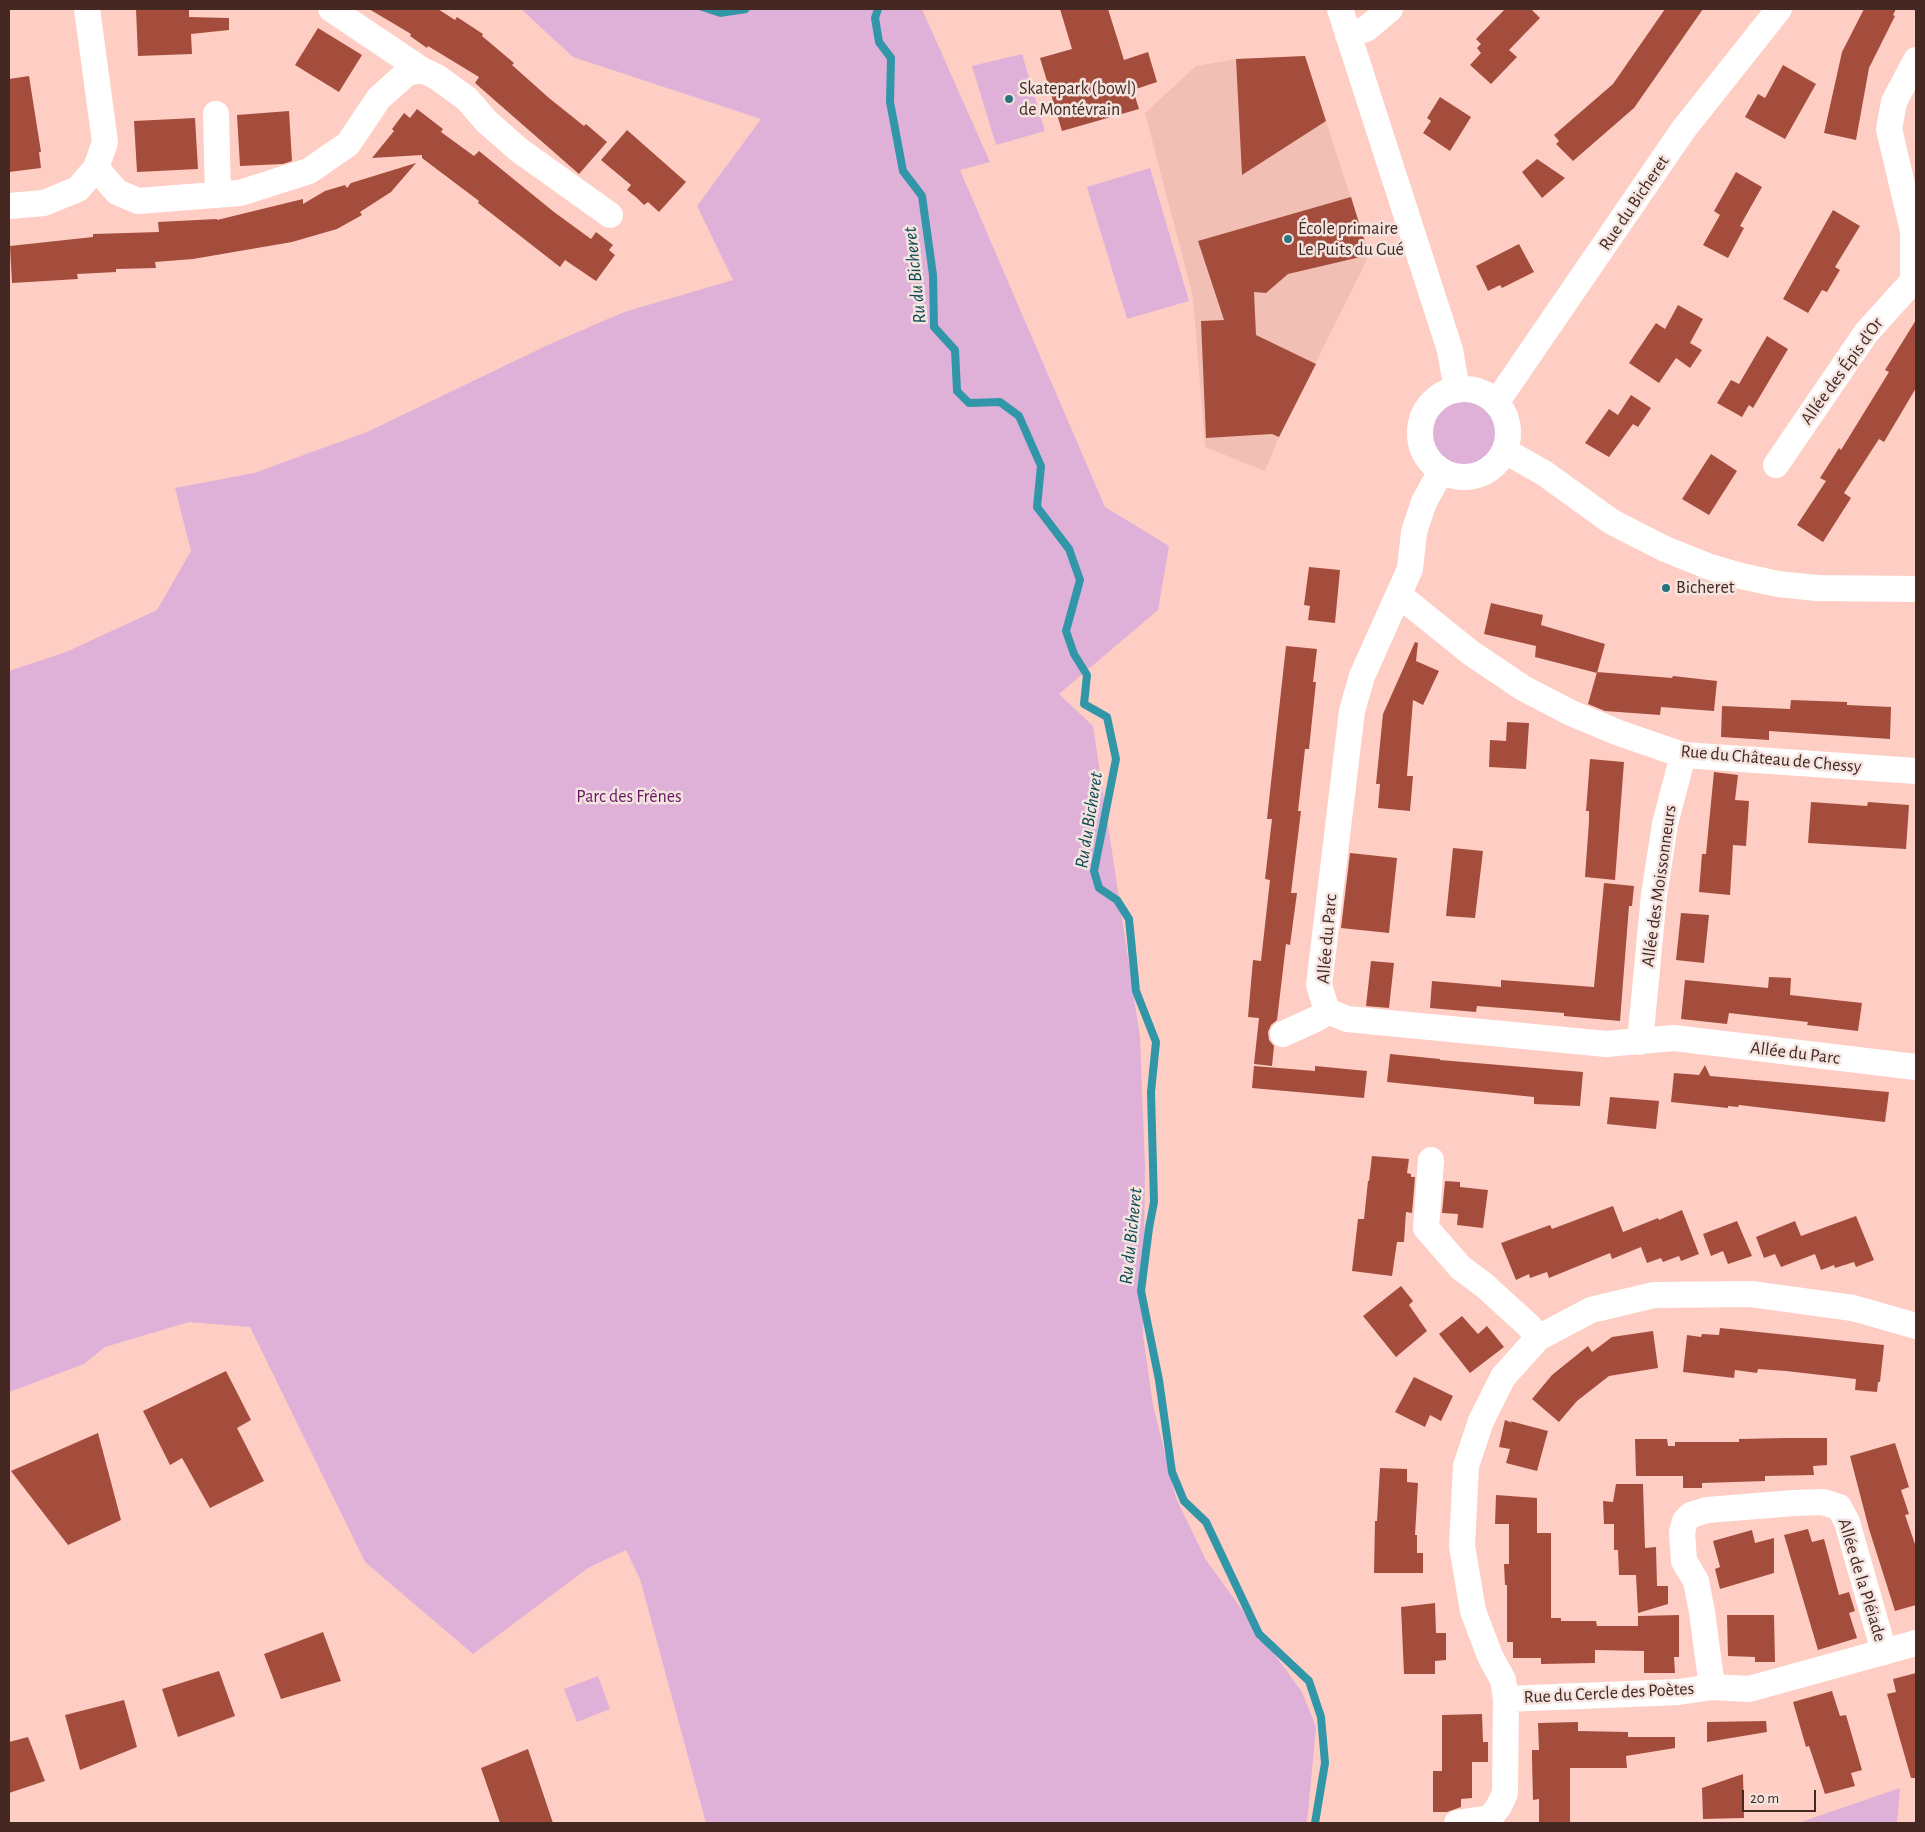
<!DOCTYPE html>
<html>
<head>
<meta charset="utf-8">
<style>
	body { margin:0 }
	#map { position:relative; width:1925px; height:1832px; overflow:hidden; background:#fecec4; font-family:"Alegreya Sans",sans-serif }
	canvas { display:block }
	.frame { position:absolute; inset:0; border:10px solid #462822; pointer-events:none }
	.scale { position:absolute; left:1742px; top:1790px; width:74px; height:22px; box-sizing:border-box; border:2px solid #462822; border-top:0; padding-left:6px; font-size:15px; line-height:18px; white-space:nowrap; color:#462822; -webkit-text-stroke:4px #f4e4e0; paint-order:stroke }
</style>
</head>
<body>
<div id="map">
<canvas width="1925" height="1832"></canvas>
<div class="frame"></div>
<div class="scale">20 m</div>
</div>
<script>
const g = document.querySelector('canvas').getContext('2d');
g.lineJoin = 'round';
function fillPath(path, color) { g.fillStyle = color; g.fill(path, 'evenodd'); }
const toPath = rows => new Path2D(rows.map(r => 'M' + r).join(''));
function stroke(path, color, width, dash) { g.strokeStyle = color; g.lineWidth = width; g.lineCap = dash ? 'butt' : 'round'; g.setLineDash(dash || []); g.stroke(path); }
function write(font, color, halo, rows, align = 'center') {
  g.font = font + ' "Alegreya Sans",sans-serif'; g.lineWidth = 5; g.setLineDash([]); g.textBaseline = 'middle'; g.strokeStyle = halo; g.fillStyle = color; for (const [text, x, y, turn = 0] of rows) {
    g.save(); g.translate(x, y); g.rotate((+turn || 0) * Math.PI / 180); g.textAlign = isNaN(turn) ? turn : align; if (halo) g.strokeText(text, 0, 0); g.fillText(text, 0, 0); g.restore();
  }
}
const built = toPath([
	[1305,56,1369,255,1279,437,1265,471,1205,447,1193,297,1145,113,1196,66,1236,59]
]);
const green = toPath([
	[521,9,922,9,990,162,960,170,1105,507,1169,546,1158,610,1059,694,1093,726,1140,1037,1145,1167,1143,1336,1153,1405,1176,1498,1206,1560,1302,1692,1316,1727,1307,1823,706,1823,640,1579,626,1550,588,1568,473,1654,365,1562,250,1327,189,1322,105,1347,84,1364,9,1392,9,671,66,652,157,610,191,551,175,488,254,473,367,432,550,344,624,312,733,280,697,206,761,119,573,57],
	[1022,54,1045,131,996,145,972,66],
	[1150,168,1189,301,1127,319,1087,187],
	'1429 432a34 34 0 1 1 68 0a34 34 0 1 1-68 0Z',
	[598,1676,610,1709,577,1722,564,1689],
	[1900,1788,1897,1823,1798,1823]
]);
const water = toPath([
	[696,9,751,9,747,13,720,17]
]);
const stream = toPath([
	[878,9,875,18,879,42,891,58,890,102,903,171,922,196,933,275,934,327,955,350,957,391,969,403,1000,402,1019,416,1041,466,1037,507,1069,549,1080,580,1066,631,1074,654,1087,675,1084,704,1107,717,1116,759,1094,871,1099,888,1117,900,1129,919,1136,991,1156,1042,1151,1092,1154,1202,1149,1228,1141,1291,1159,1380,1172,1472,1184,1501,1206,1522,1259,1634,1309,1681,1321,1717,1325,1763,1315,1823]
]);
const building = toPath([
	[136,9,189,9,189,17,229,18,229,30,191,34,192,54,138,56],
	[369,9,438,9,455,20,457,17,483,34,482,36,514,63,512,65,549,98,584,126,586,124,607,142,579,174,475,83,479,77,428,46,427,48,410,36,411,34],
	[1060,9,1108,9,1124,60,1148,52,1157,82,1133,90,1139,109,1062,131,1040,58,1072,49],
	[1505,9,1531,9,1540,18,1509,50,1517,57,1491,84,1470,65,1481,53,1477,48,1481,44,1476,39],
	[1665,9,1703,9,1634,108,1573,161,1556,144,1559,141,1554,135,1613,84],
	[1864,9,1896,9,1893,15,1895,16,1869,68,1856,140,1824,133,1842,52],
	[318,28,362,55,339,92,295,65],
	[1305,56,1326,121,1242,175,1236,59],
	[1783,65,1816,84,1785,139,1745,117,1758,94,1765,98],
	[29,76,41,152,39,152,41,168,9,172,9,79],
	[1440,97,1471,117,1450,151,1423,133,1431,121,1427,118],
	[417,109,443,129,441,132,474,156,479,151,554,212,591,239,596,232,613,245,609,250,615,255,596,281,565,260,560,267,478,203,479,201,422,158,422,155,372,158,394,131,392,129,404,113,410,118],
	[289,111,292,161,283,164,240,166,237,115],
	[195,118,198,169,137,172,134,121],
	[627,130,686,182,659,212,648,202,644,205,637,198,627,190,631,185,601,160],
	[1537,159,1565,178,1542,198,1522,172],
	[416,163,391,192,360,212,362,215,337,229,292,242,193,259,155,262,156,268,116,269,116,272,77,274,78,279,12,283,10,246,93,237,93,234,159,232,158,222,217,219,217,220,303,199,303,204,325,191,345,185,347,188,351,183],
	[1736,172,1762,187,1740,226,1744,228,1728,258,1703,245,1720,215,1714,211],
	[1351,197,1369,255,1288,274,1266,293,1254,292,1256,335,1316,364,1279,437,1272,434,1206,438,1201,321,1224,320,1198,241],
	[1833,210,1860,226,1835,267,1840,270,1834,280,1827,292,1822,290,1808,313,1783,299],
	[1519,244,1534,272,1502,288,1500,285,1488,291,1476,266],
	[1678,305,1703,319,1690,343,1702,350,1690,368,1676,358,1659,383,1629,363,1656,323,1665,329],
	[1916,320,1916,388,1884,442,1879,439,1844,493,1851,498,1823,542,1797,525,1826,481,1820,478,1839,448,1841,450,1889,372,1885,370],
	[1767,336,1788,349,1753,408,1749,405,1742,417,1717,403,1731,380,1739,384],
	[1631,395,1651,408,1638,427,1633,424,1609,457,1585,443,1609,409,1618,415],
	[1711,454,1737,471,1709,515,1682,499],
	[1309,567,1340,570,1335,623,1308,620,1310,606,1304,605],
	[1491,603,1543,615,1541,625,1605,644,1597,673,1535,657,1536,646,1484,634],
	[1415,642,1418,643,1416,661,1439,671,1423,705,1413,700,1407,776,1413,776,1410,811,1378,808,1380,784,1376,784,1383,714],
	[1286,646,1317,649,1313,682,1316,682,1309,749,1305,749,1298,811,1301,811,1291,893,1297,893,1290,945,1286,944,1277,1020,1271,1025,1268,1032,1269,1040,1274,1046,1272,1066,1254,1064,1259,1018,1248,1017,1253,960,1261,961,1270,880,1265,879,1272,819,1267,819],
	[1597,672,1672,678,1673,676,1717,681,1714,711,1661,707,1660,715,1605,711,1588,704],
	[1791,700,1847,702,1847,705,1891,707,1890,739,1769,731,1769,740,1721,737,1722,706,1790,709],
	[1507,722,1529,723,1526,769,1489,767,1490,740,1506,741],
	[1590,759,1624,762,1615,880,1585,877,1589,821,1589,811,1586,811],
	[1714,772,1738,775,1735,800,1749,801,1746,846,1733,845,1730,895,1699,892,1702,854,1706,854],
	[1811,802,1867,806,1868,802,1909,805,1906,849,1808,843],
	[1453,848,1483,851,1475,918,1446,916],
	[1350,853,1397,858,1389,933,1341,928],
	[1604,883,1634,886,1632,906,1629,906,1620,1021,1564,1016,1564,1013,1477,1006,1476,1012,1430,1008,1432,981,1501,987,1501,980,1594,987],
	[1681,913,1709,915,1704,963,1676,960],
	[1371,961,1394,963,1389,1008,1366,1006],
	[1769,977,1791,978,1790,995,1862,1003,1858,1031,1807,1025,1808,1022,1729,1013,1727,1024,1681,1019,1685,980,1768,988],
	[1390,1054,1440,1059,1440,1060,1583,1072,1580,1106,1534,1104,1534,1097,1387,1082],
	[1705,1065,1710,1076,1889,1092,1885,1122,1739,1105,1738,1107,1728,1106,1728,1108,1671,1102,1674,1073,1699,1075],
	[1254,1066,1315,1071,1315,1066,1367,1071,1364,1098,1252,1088],
	[1610,1097,1659,1101,1656,1129,1607,1124],
	[1372,1156,1409,1159,1407,1173,1411,1174,1411,1177,1415,1177,1412,1213,1406,1212,1404,1242,1397,1242,1392,1276,1352,1271,1358,1219,1364,1219,1368,1181,1369,1181],
	[1445,1181,1460,1182,1460,1187,1488,1190,1483,1228,1457,1225,1458,1214,1442,1213],
	[1613,1206,1623,1232,1658,1218,1659,1220,1682,1210,1699,1254,1681,1261,1679,1256,1663,1262,1661,1258,1647,1263,1641,1247,1612,1259,1610,1253,1549,1278,1547,1272,1530,1278,1529,1274,1516,1280,1501,1243,1550,1225,1552,1229],
	[1856,1216,1874,1260,1856,1267,1854,1262,1835,1268,1834,1265,1821,1270,1815,1254,1781,1267,1775,1254,1764,1258,1756,1237,1795,1221,1801,1236],
	[1737,1221,1752,1256,1728,1264,1723,1251,1711,1256,1703,1234],
	[1401,1286,1413,1301,1409,1305,1427,1331,1396,1357,1363,1316],
	[1462,1316,1478,1334,1487,1326,1504,1347,1470,1373,1439,1334],
	[1720,1328,1884,1345,1880,1382,1878,1382,1877,1392,1855,1390,1856,1379,1786,1371,1758,1369,1757,1373,1735,1370,1734,1378,1683,1372,1687,1335,1701,1337,1702,1334,1719,1335],
	[1653,1331,1658,1368,1609,1376,1577,1401,1559,1422,1532,1399,1552,1375,1588,1346,1592,1352,1612,1337],
	[226,1371,251,1420,237,1428,264,1481,210,1508,182,1458,170,1465,143,1411],
	[1414,1377,1453,1396,1441,1421,1430,1415,1425,1427,1395,1412],
	[1505,1420,1512,1423,1510,1421,1548,1431,1537,1471,1506,1463,1510,1449,1499,1447],
	[98,1433,121,1520,68,1545,11,1471],
	[1786,1438,1827,1438,1827,1465,1813,1466,1814,1475,1765,1476,1765,1481,1702,1483,1702,1488,1683,1488,1683,1476,1636,1476,1635,1439,1667,1439,1668,1446,1675,1446,1675,1442,1739,1442,1739,1439],
	[1895,1443,1909,1487,1901,1490,1909,1514,1905,1515,1916,1547,1916,1605,1895,1611,1869,1529,1850,1456],
	[1380,1468,1407,1469,1407,1482,1418,1483,1415,1535,1417,1535,1417,1553,1423,1553,1423,1573,1374,1573,1375,1521,1377,1521],
	[1616,1484,1643,1484,1645,1548,1656,1547,1657,1586,1668,1586,1668,1604,1638,1613,1636,1575,1619,1575,1618,1550,1614,1550,1614,1524,1604,1524,1603,1501,1613,1502],
	[1496,1495,1537,1498,1537,1533,1551,1533,1551,1618,1561,1618,1561,1621,1596,1621,1597,1626,1638,1626,1638,1616,1679,1615,1679,1657,1674,1657,1675,1673,1644,1673,1644,1651,1595,1650,1595,1663,1541,1664,1541,1658,1513,1658,1513,1642,1507,1642,1507,1585,1505,1585,1504,1564,1509,1564,1509,1524,1495,1524],
	[1808,1529,1812,1542,1824,1539,1839,1595,1849,1592,1855,1611,1849,1613,1857,1638,1818,1650,1784,1535],
	[1752,1530,1755,1543,1774,1538,1774,1573,1720,1589,1715,1569,1720,1567,1713,1541],
	[1435,1603,1436,1633,1446,1633,1446,1660,1435,1661,1435,1674,1404,1674,1401,1607],
	[1727,1615,1774,1615,1775,1662,1755,1662,1755,1657,1728,1656],
	[323,1632,341,1681,281,1699,264,1654],
	[219,1671,235,1716,178,1737,162,1689],
	[1916,1673,1916,1778,1911,1778,1887,1694,1896,1692,1893,1679],
	[1832,1691,1840,1716,1846,1715,1862,1770,1851,1773,1855,1786,1825,1794,1809,1746,1806,1747,1793,1702],
	[124,1700,137,1747,80,1770,65,1715],
	[1482,1714,1483,1742,1488,1742,1488,1762,1472,1762,1472,1798,1461,1799,1461,1807,1447,1812,1433,1812,1433,1771,1442,1771,1442,1715],
	[1766,1721,1767,1732,1707,1742,1707,1722],
	[1578,1722,1578,1731,1628,1732,1628,1737,1675,1737,1675,1748,1626,1756,1627,1768,1570,1768,1570,1823,1539,1823,1539,1799,1533,1800,1532,1760,1532,1750,1539,1750,1538,1723],
	[28,1737,45,1781,9,1793,9,1742],
	[528,1749,553,1823,500,1823,481,1768],
	[1743,1774,1744,1818,1703,1819,1702,1788]
]);
const street = toPath([
	[331,9,422,70],
	[1340,9,1450,350,1457,390],
	[1348,35,1366,29,1390,9],
	[1916,60,1894,102,1889,129,1913,231,1913,281,1916,283],
	[216,114,218,194],
	[96,168,117,192,138,201,240,193,309,171,348,144,379,98,407,73,422,70,437,77,467,99,487,122,519,150,610,215],
	[9,206,44,203,78,189,96,168,105,142,87,9],
	'1420 433a44 44 0 1 1 88 0a44 44 0 1 1-88 0Z',
	[1496,403,1683,130,1779,9],
	[1505,451,1544,473,1612,522,1665,549,1710,567,1741,576,1778,584,1817,588,1916,589],
	[1776,465,1866,333,1913,281],
	[1441,471,1424,502,1414,532,1410,569,1362,676,1352,711,1319,985,1327,1011,1347,1019,1606,1044,1674,1038,1916,1067],
	[1399,595,1471,653,1523,688,1571,713,1619,733,1683,755,1916,771],
	[1283,1034,1318,1018,1327,1011],
	[1640,1042,1654,895,1665,824,1683,755],
	[1431,1160,1426,1228,1461,1268,1484,1285,1529,1326,1538,1338],
	[1712,1687,1702,1612,1696,1581,1684,1561,1682,1532,1685,1521,1691,1515,1707,1510,1794,1503,1823,1502,1839,1507,1847,1522,1884,1652],
	[1506,1699,1679,1692,1712,1687,1749,1689,1916,1643],
	[1457,1823,1490,1818,1499,1806,1505,1793,1506,1699,1503,1680,1490,1656,1473,1611,1462,1546,1466,1466,1481,1421,1503,1377,1538,1338,1591,1310,1654,1295,1751,1294,1853,1308,1916,1326]
]);
const markers = [
	[1009,99,5,"#2b727f"],
	[1288,239,5,"#2b727f"],
	[1666,588,5,"#2b727f"]
];
const poiNames = [
	["Skatepark (bowl)",1019,89],
	["de Montévrain",1019,110],
	["École primaire",1298,229],
	["Le Puits du Gué",1298,250],
	["Bicheret",1676,588]
];
const streetNames = [
	["Rue du Bicheret",1634,203,-56],
	["Allée des Épis d'Or",1842,371,-54],
	["Rue du Château de Chessy",1771,759,5],
	["Allée des Moissonneurs",1659,886,-82],
	["Allée du Parc",1327,939,-85],
	["Allée du Parc",1795,1053,7],
	["Allée de la Pléiade",1862,1580,73],
	["Rue du Cercle des Poètes",1609,1693,-3]
];
const parkNames = [
	["Parc des Frênes",629,797]
];
const waterNames = [
	["Ru du Bicheret",915,275,-96],
	["Ru du Bicheret",1089,820,-81],
	["Ru du Bicheret",1131,1236,-84]
];
fillPath(built, '#f2bfb4');
fillPath(green, '#dfb1d8');
fillPath(water, '#3096a8');
stroke(stream, '#3096a8', 8);
fillPath(building, '#a44d3d');
stroke(street, '#fff', 26);
for (const [x, y, r, color] of markers) { const dot = new Path2D(); dot.arc(x, y, r, 0, 2 * Math.PI); g.fillStyle = color; g.fill(dot); stroke(dot, '#f4e4e0', 2); }
write('18px', '#462822', '#f4e4e0', poiNames, 'left');
write('18px', '#462822', '#f4e4e0', streetNames);
write('18px', '#6b1664', '#f4e4e0', parkNames);
write('italic 19px', '#0c4852', '#f4e4e0', waterNames);
</script>
</body>
</html>
